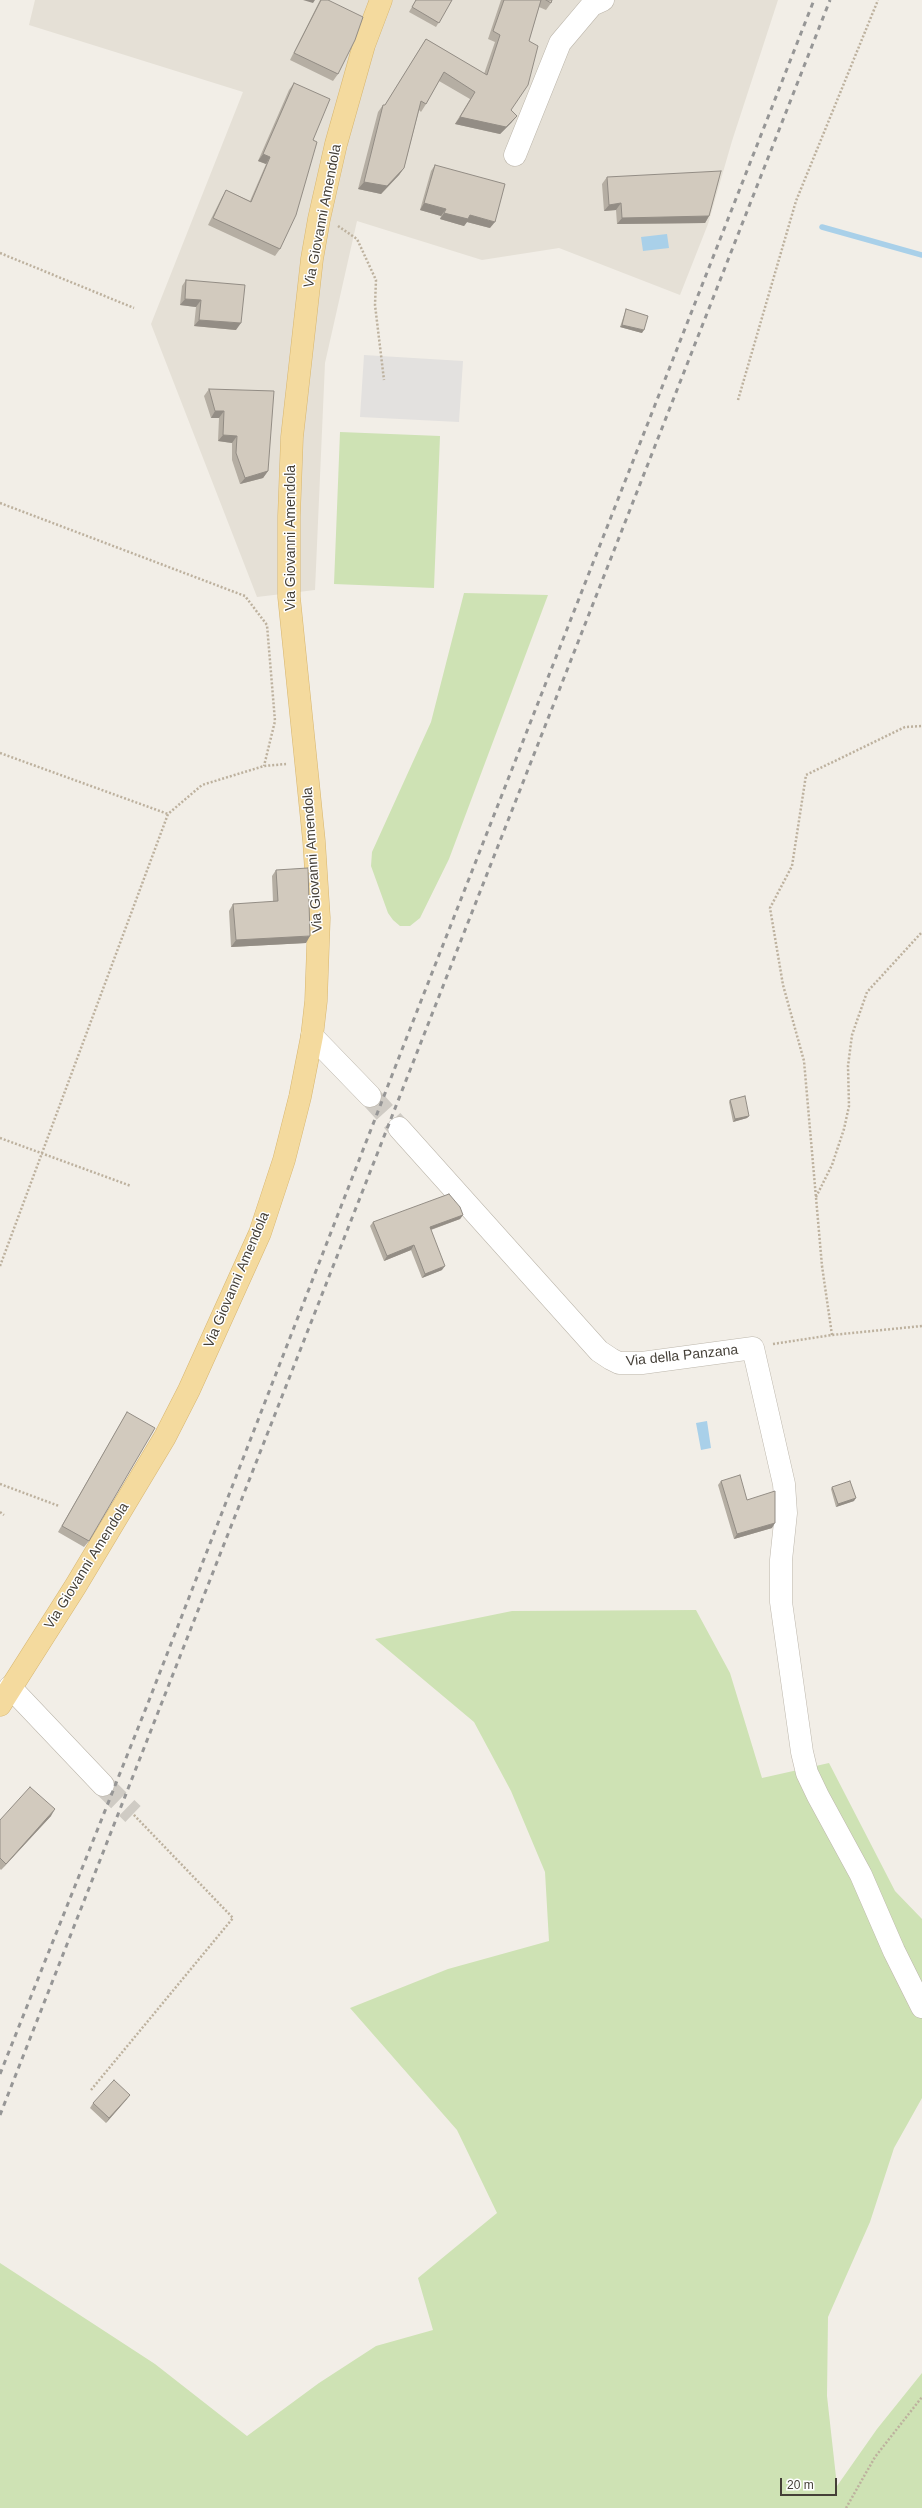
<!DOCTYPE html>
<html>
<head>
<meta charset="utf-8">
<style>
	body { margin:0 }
	#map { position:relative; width:922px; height:2508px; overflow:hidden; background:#f2eee7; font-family:Arial,sans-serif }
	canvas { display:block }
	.scale { position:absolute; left:780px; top:2478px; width:57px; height:18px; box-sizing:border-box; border:2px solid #443f37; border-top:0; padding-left:5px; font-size:12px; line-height:14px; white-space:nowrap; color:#443f37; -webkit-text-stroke:3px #fff; paint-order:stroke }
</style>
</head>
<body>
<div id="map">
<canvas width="922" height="2508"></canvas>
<div class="scale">20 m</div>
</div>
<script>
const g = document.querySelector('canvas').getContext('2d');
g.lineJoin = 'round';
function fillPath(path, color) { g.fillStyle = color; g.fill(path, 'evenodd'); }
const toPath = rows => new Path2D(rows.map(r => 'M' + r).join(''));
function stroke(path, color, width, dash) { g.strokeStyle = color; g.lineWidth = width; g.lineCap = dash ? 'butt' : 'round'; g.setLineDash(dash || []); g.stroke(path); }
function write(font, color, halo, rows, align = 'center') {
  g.font = font + ' Arial,sans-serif'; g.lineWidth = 3; g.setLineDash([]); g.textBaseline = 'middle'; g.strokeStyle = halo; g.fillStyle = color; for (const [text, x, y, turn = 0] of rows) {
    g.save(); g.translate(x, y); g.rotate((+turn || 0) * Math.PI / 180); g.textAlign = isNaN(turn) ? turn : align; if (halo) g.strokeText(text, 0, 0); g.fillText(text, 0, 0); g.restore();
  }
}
const residential = toPath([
	[35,0,778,0,732,141,708,224,680,295,559,248,482,260,357,221,325,363,315,590,257,597,151,324,243,92,29,25]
]);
const green = toPath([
	[340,432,440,436,434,588,334,584],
	[464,593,548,595,449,859,420,918,410,926,400,926,393,920,388,913,371,866,372,852,431,722],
	[696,1610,730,1673,762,1778,829,1763,895,1891,922,1919,922,2098,894,2148,870,2222,828,2317,827,2396,837,2486,877,2429,922,2373,922,2508,0,2508,0,2263,155,2364,247,2436,319,2383,376,2346,433,2330,418,2278,497,2213,457,2130,350,2008,448,1969,549,1941,545,1872,511,1791,474,1722,375,1639,512,1611]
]);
const parking = toPath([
	[364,355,463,361,459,422,360,417]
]);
const water = toPath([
	[667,234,669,248,643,251,641,237],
	[707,1421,711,1448,701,1450,696,1423]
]);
const stream = toPath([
	[822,227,922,255]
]);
const minorTunnel = toPath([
	[370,1096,399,1128],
	[103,1785,133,1814]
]);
const path = toPath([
	[338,226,357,239,376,280,375,305,384,380],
	[0,253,134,308],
	[738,400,796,201,878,0],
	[0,503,245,596,267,625,275,721,264,766],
	[0,753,168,814],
	[0,1138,131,1186],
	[816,1197,832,1165,844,1129,849,1106,848,1066,852,1035,867,992,922,932],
	[0,1266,168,814,202,785,264,766,286,764],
	[832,1335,822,1266,804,1061,783,985,770,908,792,866,806,775,905,727,922,726],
	[773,1344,832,1335,922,1326],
	[0,1484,59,1506],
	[0,1512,4,1515],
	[91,2090,233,1918,133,1814],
	[846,2508,875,2457,922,2397]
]);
const minor = toPath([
	[515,155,560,43,592,5,603,0],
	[312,1036,370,1096],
	[399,1128,599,1351,611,1359,619,1363,642,1363,753,1348,784,1484,786,1513,781,1560,781,1602,802,1752,807,1773,818,1796,861,1875,894,1951,922,2007],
	[10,1687,103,1785]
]);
const major = toPath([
	[0,1705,75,1587,165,1437,189,1390,260,1233,284,1160,300,1097,312,1036,316,1001,319,918,314,841,289,597,289,516,292,437,312,259,319,219,336,144,364,45,381,0]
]);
const rail = toPath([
	[0,2074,148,1703,410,1029,814,0],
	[0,2115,830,0]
]);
const wall = toPath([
	[320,0,321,0,338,74,333,81,290,60],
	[416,0,452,0,436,27,409,12],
	[501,0,552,0,551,3,546,10,539,7,529,41,511,110,517,116,511,123,500,134,455,124,470,99,439,81,426,104,421,112,419,110,404,168,399,175,381,194,358,189,378,112,383,105,385,105,421,47,426,39,484,74,495,42,488,39],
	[294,83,313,140,280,249,275,256,208,225,222,197,226,190,250,201,266,164,258,161,289,90],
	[435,165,490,228,467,222,464,226,440,219,441,216,420,210,431,171],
	[607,177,709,216,705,223,617,224,616,210,604,211,602,184],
	[186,280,236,330,194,326,196,307,180,305,182,286],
	[626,309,642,333,620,327],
	[209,389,268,471,263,478,240,484,232,460,232,443,218,441,219,418,211,418,204,396],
	[276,870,306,943,231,947,229,911,233,904,273,902,272,876],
	[730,1100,749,1116,747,1118,733,1122,729,1102],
	[463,1215,460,1219,431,1230,442,1270,422,1278,411,1250,384,1261,370,1226,373,1222],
	[127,1412,89,1541,84,1547,58,1532,123,1419],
	[721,1481,747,1500,772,1528,734,1539,718,1485],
	[832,1487,854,1501,836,1507,831,1489],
	[51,1816,1,1870,0,1869,0,1820],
	[127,2099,106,2123,90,2108,93,2103]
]);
const shadedWall = toPath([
	[303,0,315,0,313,3],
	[517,116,511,123,500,134,455,124,460,117],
	[263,154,270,157,266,164,258,161],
	[404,168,399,175,381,194,358,189,364,182],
	[424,203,446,209,441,216,420,210],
	[621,203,616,210,604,211,609,205],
	[444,213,470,215,495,222,490,228,467,222,464,226,440,219],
	[709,216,705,223,617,224,622,218],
	[185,299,201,300,196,307,180,305],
	[199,320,241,323,236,330,194,326],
	[622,325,644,330,642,333,620,327],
	[215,411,224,411,219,418,211,418],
	[223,435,237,436,232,443,218,441],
	[268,471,263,478,240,484,245,478],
	[310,936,306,943,231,947,236,940],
	[749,1116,747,1118,733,1122,735,1119],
	[463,1215,460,1219,427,1231,430,1227],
	[414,1245,411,1250,384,1261,387,1256],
	[445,1266,442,1270,422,1278,425,1274],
	[856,1498,854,1501,836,1507,838,1504],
	[775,1523,772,1528,734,1539,737,1534],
	[55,1809,51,1816,1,1870,6,1864],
	[130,2095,127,2099,106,2123,109,2118]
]);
const building = toPath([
	[321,0,328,0,363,17,355,40,338,74,294,53,321,0],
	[416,0,452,0,439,23,412,7,416,0],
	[504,0,541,0,529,41,538,46,528,85,511,110,517,116,506,127,460,117,475,92,444,72,426,104,421,101,404,168,387,186,364,182,383,105,385,105,426,39,487,75,500,35,493,31,504,0],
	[546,0,552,0,551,3,546,0],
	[294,83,330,99,313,140,317,142,296,215,280,249,213,218,226,190,251,202,270,157,263,154,294,83],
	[435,165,505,184,495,222,470,215,468,219,444,213,446,209,424,203,435,165],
	[721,171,709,216,622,218,621,203,609,205,607,177,721,171],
	[186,280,245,285,241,323,199,320,201,300,185,299,186,280],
	[626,309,648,316,644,330,622,325,626,309],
	[209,389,274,391,268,471,245,478,236,453,237,436,223,435,224,411,215,411,209,389],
	[308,868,310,936,236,940,233,904,278,901,276,870,308,868],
	[745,1096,749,1116,735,1119,730,1100,745,1096],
	[449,1194,460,1207,463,1215,430,1227,445,1266,425,1274,414,1245,387,1256,373,1222,449,1194],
	[127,1412,155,1428,89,1541,62,1526,127,1412],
	[740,1475,747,1500,775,1491,775,1523,737,1534,721,1481,740,1475],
	[850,1481,856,1498,838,1504,832,1487,850,1481],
	[30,1787,55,1809,6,1864,0,1858,0,1820,30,1787],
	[114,2080,130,2095,109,2118,93,2103,114,2080]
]);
const streetNames = [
	["Via Giovanni Amendola",323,216,-79],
	["Via Giovanni Amendola",291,538,-90],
	["Via Giovanni Amendola",313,860,-94],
	["Via Giovanni Amendola",237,1280,-67],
	["Via della Panzana",682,1356,-6],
	["Via Giovanni Amendola",87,1566,-58]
];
fillPath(residential, '#e5e0d6');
fillPath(green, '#cee2b4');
fillPath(parking, '#e3e1df');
fillPath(water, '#a9d0e9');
stroke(stream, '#a9d0e9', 5.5);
stroke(minorTunnel, '#cfcbc4', 22, [22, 11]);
stroke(minor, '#bcb6ab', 23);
stroke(major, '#d7b670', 23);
stroke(path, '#bdb19e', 2.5, [2, 2]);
stroke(minor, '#fff', 22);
stroke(major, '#f4da9e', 22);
stroke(rail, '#969696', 3, [5, 5]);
fillPath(wall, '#b5aea3');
fillPath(shadedWall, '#938d85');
fillPath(building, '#d2cabe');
stroke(building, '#938d85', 1);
write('14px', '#443f37', '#fff', streetNames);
</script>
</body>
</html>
